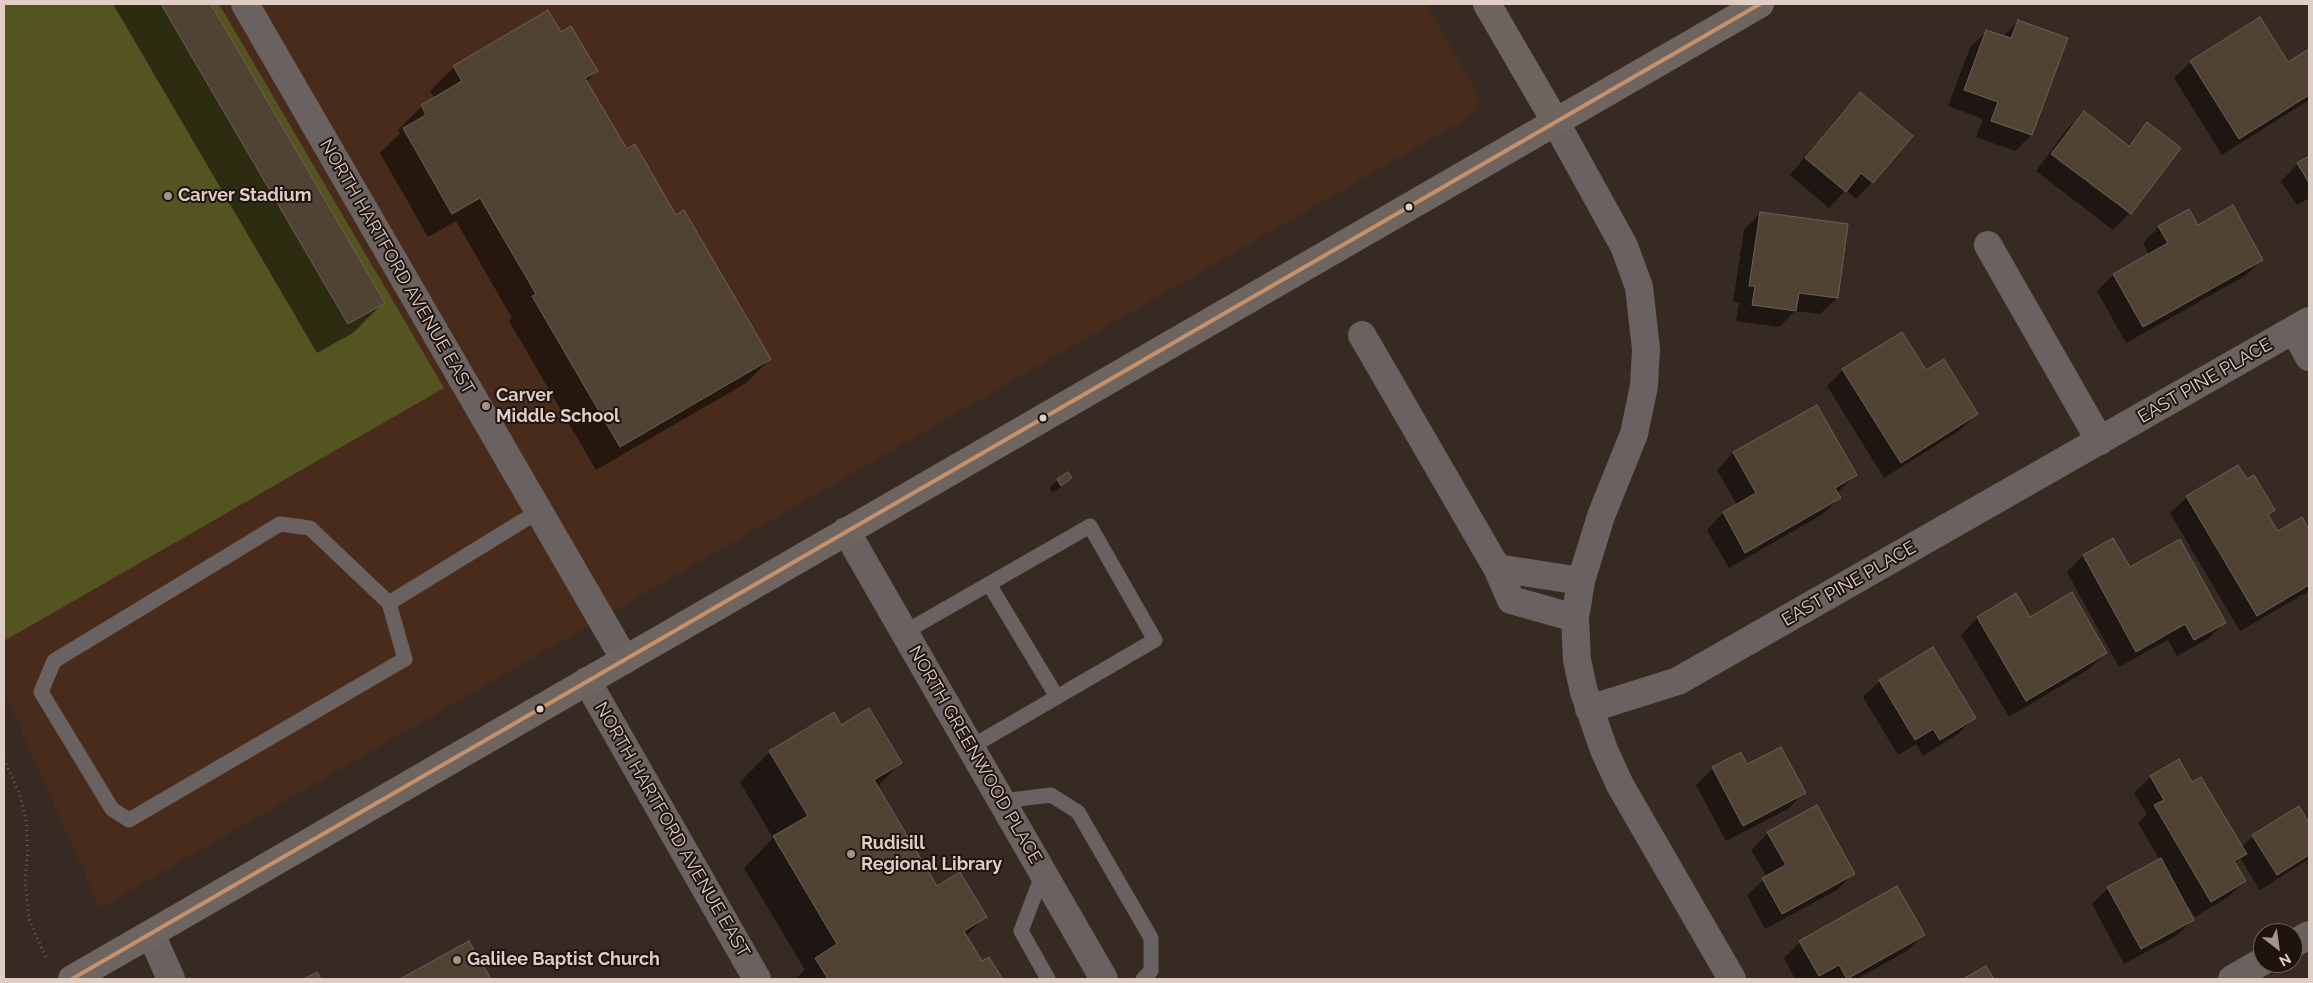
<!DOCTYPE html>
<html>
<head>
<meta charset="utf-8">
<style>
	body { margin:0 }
	#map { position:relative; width:2313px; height:983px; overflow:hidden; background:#372a22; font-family:Raleway,sans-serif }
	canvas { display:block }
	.frame { position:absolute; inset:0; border:5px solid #dfcec5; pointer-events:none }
	.north { position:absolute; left:2253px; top:923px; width:50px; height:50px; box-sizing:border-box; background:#1f130d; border:1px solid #6c5e57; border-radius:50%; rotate:150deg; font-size:14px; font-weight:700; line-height:20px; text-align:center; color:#dfcec5 }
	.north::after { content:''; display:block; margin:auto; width:18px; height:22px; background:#a4958c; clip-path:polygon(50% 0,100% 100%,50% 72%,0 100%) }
</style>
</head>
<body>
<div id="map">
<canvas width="2313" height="983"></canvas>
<div class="frame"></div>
<div class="north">N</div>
</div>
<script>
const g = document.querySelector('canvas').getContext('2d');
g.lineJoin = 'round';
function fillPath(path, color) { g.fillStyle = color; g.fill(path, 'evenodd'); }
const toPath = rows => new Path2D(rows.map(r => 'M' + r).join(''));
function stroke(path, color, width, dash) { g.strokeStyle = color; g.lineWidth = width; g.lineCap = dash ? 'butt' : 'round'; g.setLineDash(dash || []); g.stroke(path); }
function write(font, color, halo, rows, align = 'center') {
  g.font = font + ' Raleway,sans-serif'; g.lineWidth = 4; g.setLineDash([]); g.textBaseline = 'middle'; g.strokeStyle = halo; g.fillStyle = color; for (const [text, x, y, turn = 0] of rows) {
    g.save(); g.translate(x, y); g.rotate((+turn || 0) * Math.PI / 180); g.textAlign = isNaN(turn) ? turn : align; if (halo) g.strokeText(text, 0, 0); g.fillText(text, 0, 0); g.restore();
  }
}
const built = toPath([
	[4,4,1426,4,1477,92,1480,101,1475,111,1464,120,100,908,4,692]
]);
const green = toPath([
	[4,4,219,4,444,388,4,641]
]);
const shadow = toPath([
	[113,4,209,4,384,302,353,333,317,353],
	[2018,21,2031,135,2015,151,1976,137,1983,119,1948,106,1970,48,1987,31,2003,37],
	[560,34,596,71,586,82,626,151,675,216,770,359,746,383,596,470,509,321,512,318,456,221,428,237,380,153,400,133,398,130,422,106,435,98,430,91,454,67],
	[2309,51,2309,100,2222,155,2174,78,2191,62,2288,64],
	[1860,94,1872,182,1856,199,1846,190,1829,208,1790,175,1844,110],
	[2084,113,2127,145,2147,123,2180,148,2130,213,2113,230,2036,171,2067,129],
	[2309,157,2309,198,2297,205,2281,181,2298,164],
	[1760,213,1837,298,1820,314,1795,311,1779,327,1736,321,1739,303,1733,302,1744,230],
	[2197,226,2262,260,2245,276,2126,343,2097,291,2113,275,2149,255,2143,243,2159,227],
	[1843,370,1926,371,1977,414,1960,430,1884,478,1827,386],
	[1816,407,1855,475,1837,493,1840,498,1823,514,1729,568,1707,530,1723,513,1737,505,1717,470,1733,453],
	[1071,478,1062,486,1052,493,1050,488,1058,480],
	[2246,480,2274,510,2267,516,2277,533,2301,519,2309,533,2309,591,2240,631,2170,513,2187,497],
	[2113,539,2129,569,2225,622,2208,639,2177,656,2168,640,2119,667,2067,572,2083,556],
	[2015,595,2029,619,2106,653,2089,669,2009,717,1961,635,1977,618],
	[1933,649,1974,718,1958,734,1923,756,1916,744,1898,755,1863,697,1880,681],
	[841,726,900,763,877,787,937,887,985,917,966,936,982,962,1000,978,998,979,795,979,805,970,744,868,773,838,740,782,770,752],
	[1747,766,1804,793,1788,809,1726,841,1696,785,1713,768],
	[2151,777,2191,784,2242,847,2253,836,2298,808,2309,825,2309,859,2260,890,2240,858,2235,864,2245,881,2228,897,2195,917,2188,906,2186,907,2193,920,2176,936,2124,964,2092,904,2108,888,2160,860,2138,823,2147,814,2134,793],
	[1768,833,1853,874,1837,890,1765,929,1747,895,1767,877,1751,850],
	[1923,935,1907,951,1857,979,1795,979,1784,958,1800,942],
	[469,943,489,979,403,979]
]);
const building = toPath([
	[161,4,211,4,385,303,348,324,161,4],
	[548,10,561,32,571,26,598,71,585,78,627,149,635,144,676,215,684,210,771,359,620,447,532,296,536,294,480,198,452,214,403,128,426,115,421,105,462,81,453,66,548,10],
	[2260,17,2288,62,2309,49,2309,95,2239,139,2190,61,2260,17],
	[2018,20,2068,38,2032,135,1991,121,1998,102,1964,90,1986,30,2011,38,2018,20],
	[1860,92,1913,136,1873,183,1861,173,1846,192,1805,158,1860,92],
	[2084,111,2129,146,2147,122,2181,148,2131,214,2051,154,2084,111],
	[2309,156,2309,183,2297,163,2309,156],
	[2233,205,2263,260,2143,327,2113,274,2168,243,2158,226,2189,209,2198,225,2233,205],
	[1760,212,1848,224,1838,298,1799,293,1796,311,1752,305,1755,286,1749,286,1760,212],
	[1902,332,1926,370,1944,359,1978,414,1901,463,1842,369,1902,332],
	[1817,405,1857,475,1835,488,1841,498,1745,553,1723,512,1756,493,1733,452,1817,405],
	[2238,465,2247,479,2254,475,2275,510,2268,515,2278,531,2302,517,2309,530,2309,585,2257,616,2186,496,2238,465],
	[1068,472,1072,478,1061,486,1057,479,1068,472],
	[2113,538,2130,567,2180,539,2226,623,2194,640,2185,624,2136,652,2083,555,2113,538],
	[2072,592,2107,653,2026,701,1977,617,2016,593,2030,617,2072,592],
	[1933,647,1976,718,1940,740,1933,729,1915,740,1879,680,1933,647],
	[869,708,902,763,874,780,937,886,960,872,987,917,964,931,982,961,989,957,1002,978,999,979,828,979,815,958,837,944,773,836,808,816,769,751,834,712,841,725,869,708],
	[1781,747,1806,793,1743,826,1712,767,1741,752,1747,764,1781,747],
	[2179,759,2192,782,2201,777,2247,854,2234,861,2246,881,2211,902,2154,805,2164,800,2150,776,2179,759],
	[1817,805,1855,874,1782,914,1762,878,1786,865,1767,832,1817,805],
	[2299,806,2309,823,2309,855,2277,875,2252,835,2299,806],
	[2161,858,2194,920,2141,949,2107,887,2161,858],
	[1897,886,1925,935,1847,979,1839,965,1819,976,1799,941,1897,886],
	[469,941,491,979,400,979,469,941],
	[1986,966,1994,979,1963,979,1986,966],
	[317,972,321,979,304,979,317,972]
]);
const path = toPath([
	[4,759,19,793,26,819,28,851,25,879,29,919,47,960]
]);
const lane = toPath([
	[989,584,1057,697],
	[389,603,310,528,280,524,54,661,41,692,112,809,129,820,405,659,389,603,539,511],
	[905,632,1090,526,1155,640,971,747],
	[1002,801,1051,795,1078,812,1151,938,1151,971,1143,979],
	[1043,873,1021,931,1048,979]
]);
const street = toPath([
	[245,4,625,660],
	[1555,121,1624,246,1639,287,1646,349,1644,386,1634,434,1601,516,1581,581,1575,618,1577,660,1584,692,1604,750,1620,785,1732,979],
	[1988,245,2100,441],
	[2294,330,2309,357],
	[1362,335,1497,568,1511,600,1575,618],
	[846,531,1104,979],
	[1497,568,1581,581],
	[587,681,757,979],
	[1589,709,1678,681,2309,321],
	[151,934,171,979],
	[2293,944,2309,935],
	[2232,979,2263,961]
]);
const secondary = toPath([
	[1487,4,1555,121],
	[72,979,1760,4]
]);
const bus1 = toPath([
	[72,979,1760,4]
]);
const markers = [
	[168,196,5,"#a4958c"],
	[1409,207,4.5,"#dfcec5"],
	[486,406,5,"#a4958c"],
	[1043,418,4.5,"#dfcec5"],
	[540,709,4.5,"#dfcec5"],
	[851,854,5,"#a4958c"],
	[457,960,5,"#a4958c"]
];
const poiNames = [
	["Carver Stadium",178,196],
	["Carver",496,396],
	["Middle School",496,417],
	["Rudisill",861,844],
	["Regional Library",861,865],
	["Galilee Baptist Church",467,960]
];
const streetNames = [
	["NORTH HARTFORD AVENUE EAST",397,267,60],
	["EAST PINE PLACE",2205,381,-30],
	["EAST PINE PLACE",1849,584,-30],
	["NORTH GREENWOOD PLACE",975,755,60],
	["NORTH HARTFORD AVENUE EAST",672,830,60]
];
fillPath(built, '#482b1b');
fillPath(green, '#545421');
fillPath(shadow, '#0007');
fillPath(building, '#504334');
stroke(building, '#6a6158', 1);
stroke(path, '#69605d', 3, [1, 4]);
stroke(lane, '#6a6260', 15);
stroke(street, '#6a6260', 28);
stroke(secondary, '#6e6561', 28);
stroke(bus1, '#c7916a', 4);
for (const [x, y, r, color] of markers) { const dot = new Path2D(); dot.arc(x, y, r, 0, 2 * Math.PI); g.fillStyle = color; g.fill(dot); stroke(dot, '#1f130d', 2); }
write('bold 18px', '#dfcec5', '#1f130d', poiNames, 'left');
write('18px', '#dfcec5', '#1f130d', streetNames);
</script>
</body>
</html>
